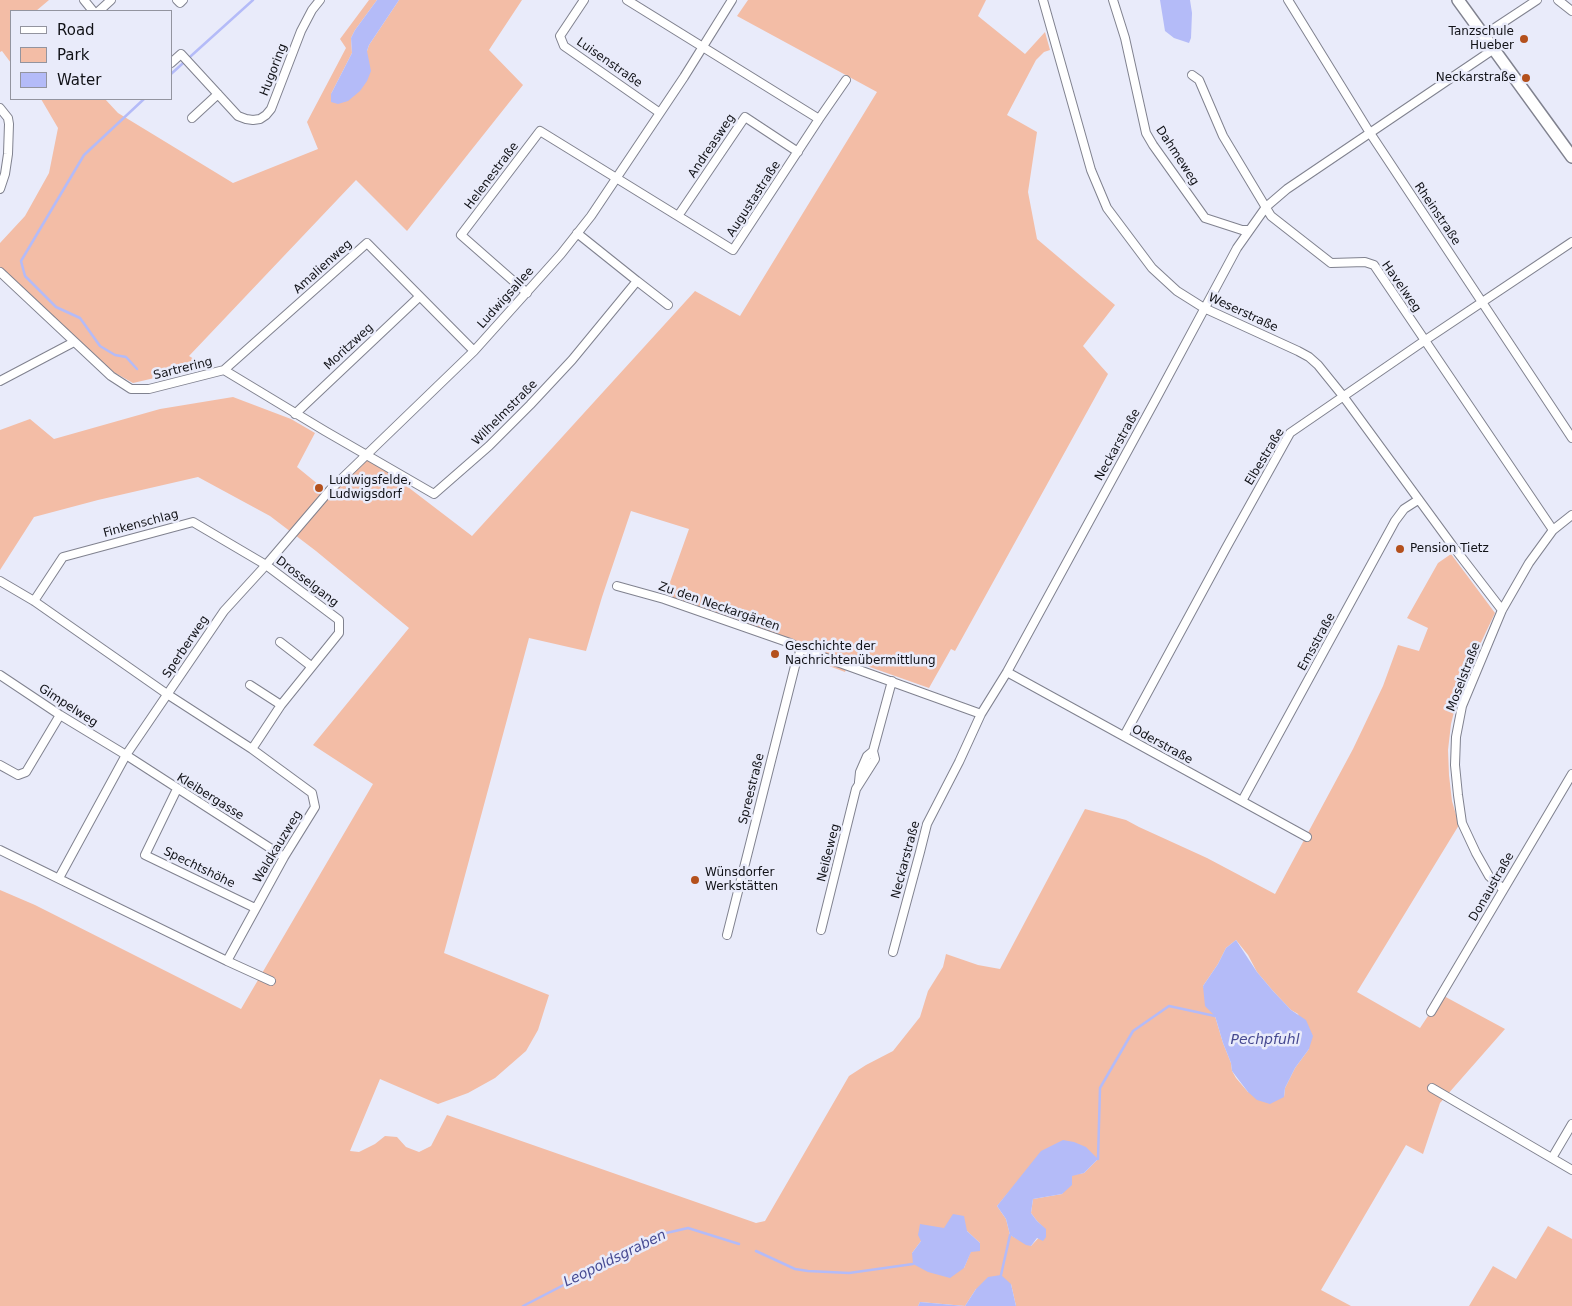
<!DOCTYPE html>
<html>
<head>
<meta charset="utf-8">
<style>
	body { margin:0 }
	#map { position:relative; width:1572px; height:1306px; overflow:hidden; background:#e9ebfa; font-family:"DejaVu Sans",sans-serif }
	canvas { display:block }
	.legend { position:absolute; left:10px; top:10px; width:162px; height:90px; box-sizing:border-box; background:#e9ebfa; border:1px solid #93949f; margin:0; padding:6px 9px; list-style:none; font-size:15px; color:#111217 }
	.legend li { display:flex; align-items:center; gap:10px; height:25px }
	.legend b { width:25px; border:1px solid #93949f }
</style>
</head>
<body>
<div id="map">
<canvas width="1572" height="1306"></canvas>
<ul class="legend">
<li><b style="height:6px;background:#fff"></b>Road</li>
<li><b style="height:14px;background:#f3bda6"></b>Park</li>
<li><b style="height:14px;background:#b4bbf8"></b>Water</li>
</ul>
</div>
<script>
const g = document.querySelector('canvas').getContext('2d');
g.lineJoin = 'round';
function fillPath(path, color) { g.fillStyle = color; g.fill(path, 'evenodd'); }
const toPath = rows => new Path2D(rows.map(r => 'M' + r).join(''));
function stroke(path, color, width, dash) { g.strokeStyle = color; g.lineWidth = width; g.lineCap = dash ? 'butt' : 'round'; g.setLineDash(dash || []); g.stroke(path); }
function write(font, color, halo, rows, align = 'center') {
  g.font = font + ' "DejaVu Sans",sans-serif'; g.lineWidth = 5; g.setLineDash([]); g.textBaseline = 'middle'; g.strokeStyle = halo; g.fillStyle = color; for (const [text, x, y, turn = 0] of rows) {
    g.save(); g.translate(x, y); g.rotate((+turn || 0) * Math.PI / 180); g.textAlign = isNaN(turn) ? turn : align; if (halo) g.strokeText(text, 0, 0); g.fillText(text, 0, 0); g.restore();
  }
}
const green = toPath([
	[0,0,49,0,36,11,11,11,11,63,2,51,0,52],
	[369,0,377,0,355,30,351,38,352,53,331,94,367,51,369,45,399,0,522,0,489,50,523,85,407,231,356,180,189,356,206,366,133,383,108,369,18,283,0,272,0,243,25,216,49,173,58,128,41,99,105,99,118,113,233,183,318,149,307,122,346,48,340,39],
	[748,0,986,0,978,16,1025,54,1045,32,1050,50,1044,52,1036,60,1007,115,1037,132,1028,192,1037,239,1115,305,1083,346,1108,374,955,651,951,649,929,688,850,660,845,672,805,657,756,630,664,599,689,529,631,511,602,597,586,651,529,638,444,953,549,995,538,1030,526,1051,495,1078,468,1093,438,1104,380,1079,350,1151,359,1152,375,1144,385,1136,397,1137,406,1147,419,1152,431,1146,447,1115,756,1223,765,1221,849,1076,866,1065,893,1051,920,1017,928,991,943,967,946,954,978,965,1000,969,1085,809,1126,820,1139,827,1207,858,1275,894,1353,749,1383,686,1398,645,1419,651,1428,628,1407,618,1438,563,1451,554,1495,613,1465,676,1457,700,1451,724,1448,750,1449,775,1452,801,1459,825,1357,992,1420,1028,1442,995,1505,1029,1440,1103,1423,1154,1406,1145,1321,1290,1351,1306,1016,1306,1011,1284,976,1289,965,1306,920,1302,918,1306,0,1306,0,890,35,905,241,1009,373,784,313,745,409,628,316,551,270,516,198,477,98,500,34,517,0,570,0,430,30,419,54,439,160,409,233,397,291,419,315,433,297,467,330,494,366,455,472,536,695,291,740,316,877,92,737,16],
	[1236,940,1248,955,1257,972,1273,991,1291,1010,1298,1014,1309,1049,1295,1068,1285,1088,1284,1097,1248,1092,1236,1078,1232,1071,1231,1063,1223,1043,1215,1016,1203,986,1218,964,1226,948],
	[1098,1159,1084,1173,1072,1175,1062,1194,1033,1199,1031,1213,1037,1221,1046,1230,1031,1246,1010,1235,1006,1219,997,1206,1018,1181],
	[944,1228,967,1231,980,1243,980,1251,971,1251,964,1268,912,1253,921,1241],
	[1548,1226,1572,1239,1572,1306,1469,1306,1493,1266,1516,1279]
]);
const water = toPath([
	[377,0,399,0,369,45,367,51,371,71,367,81,360,91,348,101,338,104,331,102,331,94,352,53,351,38,355,30],
	[1160,0,1190,0,1192,13,1191,38,1189,43,1174,38,1165,31],
	[1236,940,1257,972,1273,991,1291,1010,1306,1020,1313,1036,1309,1049,1295,1068,1285,1088,1284,1097,1270,1104,1257,1100,1248,1092,1232,1071,1231,1063,1223,1043,1215,1016,1205,1006,1203,986,1218,964,1226,948],
	[1063,1140,1074,1142,1086,1147,1098,1159,1084,1173,1072,1176,1072,1185,1062,1194,1033,1199,1031,1213,1037,1221,1046,1229,1046,1237,1043,1241,1037,1238,1031,1246,1026,1245,1010,1235,1006,1219,997,1206,1041,1151],
	[953,1214,964,1216,967,1231,980,1243,980,1251,971,1252,964,1268,950,1278,928,1272,913,1264,912,1253,921,1241,918,1235,920,1224,944,1228],
	[1001,1275,1011,1284,1016,1306,918,1306,920,1302,965,1306,976,1289,988,1277]
]);
const stream = toPath([
	[171,74,253,0],
	[137,369,126,357,115,355,100,346,80,318,56,307,25,276,21,261,84,155,144,99],
	[1098,1159,1100,1088,1133,1031,1169,1006,1215,1016],
	[756,1251,795,1269,808,1271,849,1273,913,1264],
	[1001,1275,1010,1235],
	[523,1306,662,1234,688,1228,739,1244]
]);
const street = toPath([
	[84,0,93,11],
	[177,0,180,3,183,0],
	[584,0,560,36,564,46,660,113],
	[1043,0,1091,170,1107,208,1152,268,1177,291,1204,308,1298,351,1309,357,1318,365,1343,396,1452,545,1502,610],
	[1113,0,1125,38,1146,133,1153,145,1205,218,1242,230,1249,230],
	[1288,0,1370,133,1572,438],
	[1558,0,1572,11],
	[99,11,111,0],
	[1484,35,1537,0],
	[171,63,181,54,238,116,246,119,253,120,260,119,266,115,271,109,301,31,312,10,320,0],
	[1192,75,1199,80,1223,136,1271,216,1331,263,1365,262,1374,265,1553,530],
	[0,108,8,118,9,124,8,154,5,174,0,189],
	[192,118,218,94],
	[819,119,846,80],
	[678,216,745,117,798,152],
	[0,272,111,376,131,389,149,389,224,370,367,243,474,351],
	[637,281,668,305],
	[527,293,461,235,540,131,733,250,819,119,627,0],
	[224,370,325,431,434,494,489,446,530,405,572,360,637,281,577,233],
	[0,381,74,342],
	[295,414,419,297],
	[0,581,34,601,167,694,252,749,312,793,315,807,284,857,227,961,0,850],
	[617,586,664,599,790,643,801,649,981,714],
	[34,601,63,557,193,522,266,565,339,620,339,633,281,705,252,749],
	[280,642,311,666],
	[1007,672,1307,837],
	[0,675,60,715,126,755,284,857],
	[250,685,281,705],
	[1124,736,1226,548,1290,433,1424,341,1572,242],
	[0,765,18,775,26,772,60,715],
	[859,782,860,772,867,756,873,751],
	[177,789,145,855,255,908],
	[1242,801,1395,521,1404,509,1418,500],
	[59,878,126,755,224,611,266,565,330,490,474,351,561,254,591,216,684,77,732,0],
	[1503,889,1489,876,1476,853,1462,823,1458,795,1455,765,1456,737,1462,706,1502,610,1529,563,1553,530,1572,515],
	[821,930,856,789,875,759,873,751,892,681],
	[727,935,795,666,801,649],
	[893,952,920,852,927,824,959,762,981,714,1007,672,1157,397,1237,248,1266,207,1287,189,1494,49],
	[227,961,271,981],
	[1431,1012,1572,774],
	[1432,1088,1572,1170],
	[1552,1158,1572,1124]
]);
const secondary = toPath([
	[1458,0,1572,157]
]);
const markers = [
	[1524,39,5,"#b4501c"],
	[1526,78,5,"#b4501c"],
	[319,488,5,"#b4501c"],
	[1400,549,5,"#b4501c"],
	[775,654,5,"#b4501c"],
	[695,880,5,"#b4501c"]
];
const poiNames = [
	["Tanzschule",1514,32,"right"],
	["Hueber",1514,46,"right"],
	["Neckarstraße",1516,78,"right"],
	["Ludwigsfelde,",329,481],
	["Ludwigsdorf",329,495],
	["Pension Tietz",1410,549],
	["Geschichte der",785,647],
	["Nachrichtenübermittlung",785,661],
	["Wünsdorfer",705,873],
	["Werkstätten",705,887]
];
const streetNames = [
	["Luisenstraße",609,63,35],
	["Hugoring",274,70,-69],
	["Andreasweg",712,146,-56],
	["Dahmeweg",1177,156,57],
	["Helenestraße",492,176,-53],
	["Augustastraße",754,199,-57],
	["Rheinstraße",1437,214,56],
	["Amalienweg",323,267,-42],
	["Havelweg",1401,287,55],
	["Ludwigsallee",506,298,-48],
	["Weserstraße",1243,313,25],
	["Moritzweg",349,347,-43],
	["Sartrering",183,369,-14],
	["Wilhelmstraße",505,413,-45],
	["Neckarstraße",1118,445,-61],
	["Elbestraße",1265,457,-59],
	["Finkenschlag",141,524,-15],
	["Drosselgang",307,582,37],
	["Zu den Neckargärten",719,607,19],
	["Emsstraße",1317,642,-61],
	["Sperberweg",186,647,-56],
	["Moselstraße",1464,677,-69],
	["Gimpelweg",68,706,33],
	["Oderstraße",1162,745,29],
	["Spreestraße",752,789,-76],
	["Kleibergasse",210,797,32],
	["Waldkauzweg",278,847,-59],
	["Neißeweg",829,853,-76],
	["Neckarstraße",906,860,-75],
	["Spechtshöhe",199,868,26],
	["Donaustraße",1492,887,-60]
];
const waterNames = [
	["Pechpfuhl",1265,1040],
	["Leopoldsgraben",615,1259,-26]
];
fillPath(green, '#f3bda6');
fillPath(water, '#b4bbf8');
stroke(stream, '#b4bbf8', 2.5);
stroke(street, '#80828f', 10);
stroke(secondary, '#80828f', 14);
stroke(street, '#fff', 8);
stroke(secondary, '#fff', 11);
for (const [x, y, r, color] of markers) { const dot = new Path2D(); dot.arc(x, y, r, 0, 2 * Math.PI); g.fillStyle = color; g.fill(dot); stroke(dot, '#e9ebfa', 2); }
write('12px', '#111217', '#e9ebfa', poiNames, 'left');
write('12px', '#111217', '#e9ebfa', streetNames);
write('italic 14px', '#464991', '#e9ebfa', waterNames);
</script>
</body>
</html>
